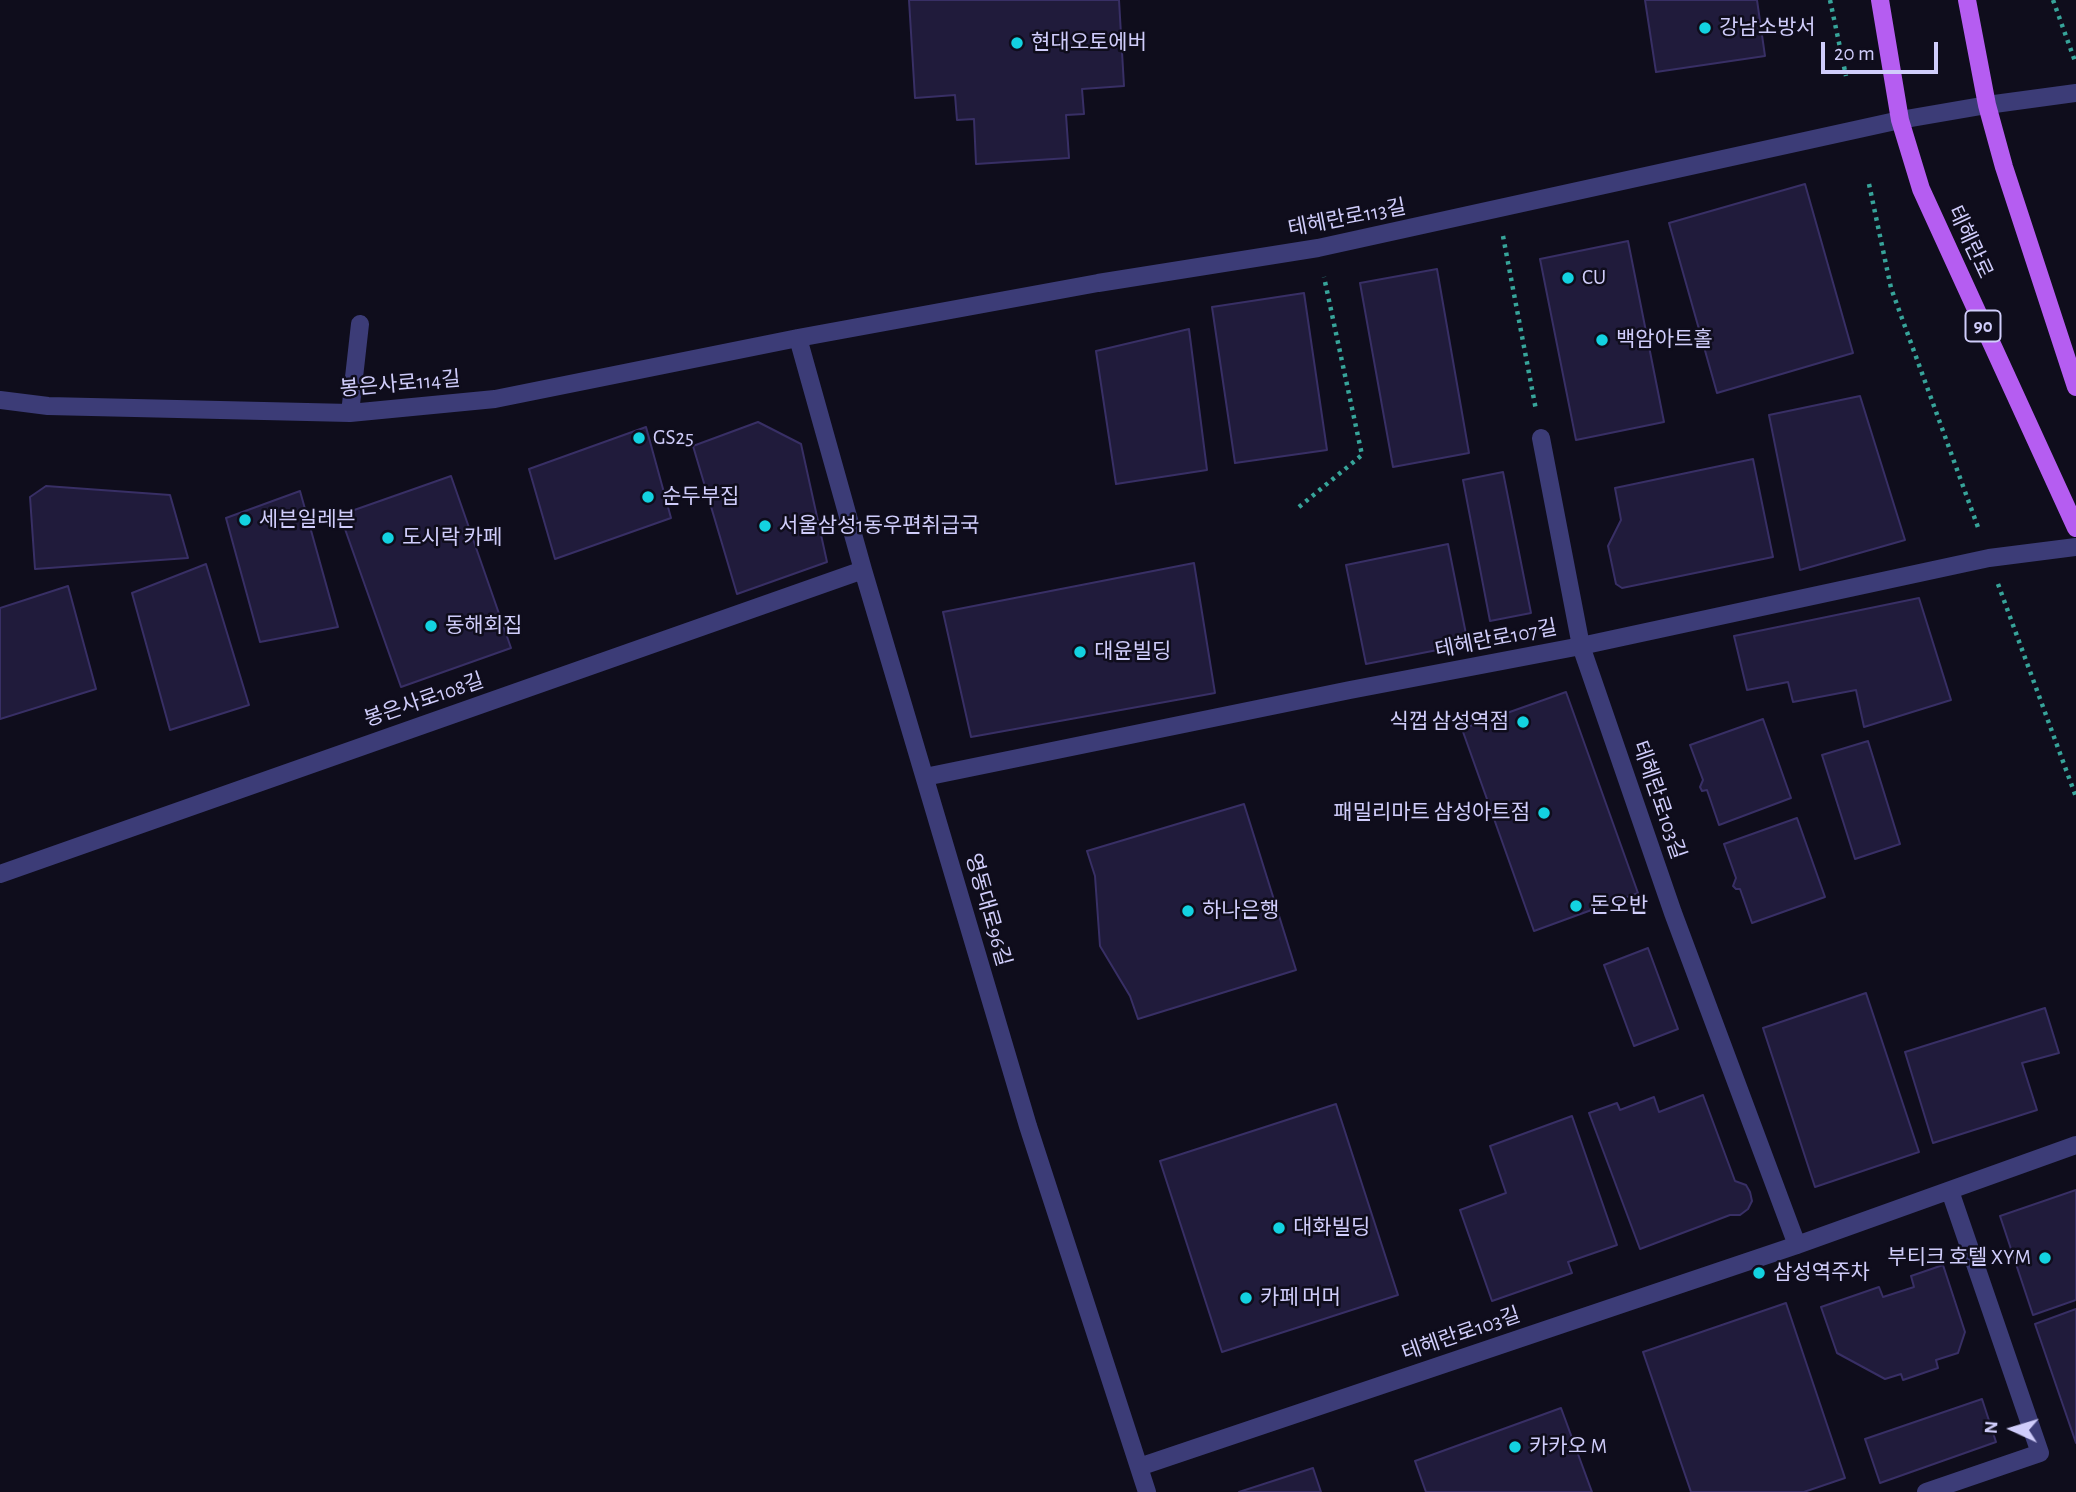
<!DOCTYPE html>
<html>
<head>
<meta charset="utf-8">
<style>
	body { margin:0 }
	#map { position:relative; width:2076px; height:1492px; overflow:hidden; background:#0f0d1c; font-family:"Alegreya Sans",sans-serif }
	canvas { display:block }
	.north { position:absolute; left:1978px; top:1394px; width:70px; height:70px; -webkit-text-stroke:5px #0f0d1c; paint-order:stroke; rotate:274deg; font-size:19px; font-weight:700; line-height:28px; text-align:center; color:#d0cdfb }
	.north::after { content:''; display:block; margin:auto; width:24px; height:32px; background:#d0cdfb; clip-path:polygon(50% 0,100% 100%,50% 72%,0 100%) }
	.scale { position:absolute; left:1821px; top:42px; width:117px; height:32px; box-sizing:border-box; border:4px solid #d0cdfb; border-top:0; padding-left:9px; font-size:21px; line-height:24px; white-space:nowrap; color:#d0cdfb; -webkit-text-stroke:5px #0f0d1c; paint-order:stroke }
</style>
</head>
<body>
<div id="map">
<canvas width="2076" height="1492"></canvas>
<div class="north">N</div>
<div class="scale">20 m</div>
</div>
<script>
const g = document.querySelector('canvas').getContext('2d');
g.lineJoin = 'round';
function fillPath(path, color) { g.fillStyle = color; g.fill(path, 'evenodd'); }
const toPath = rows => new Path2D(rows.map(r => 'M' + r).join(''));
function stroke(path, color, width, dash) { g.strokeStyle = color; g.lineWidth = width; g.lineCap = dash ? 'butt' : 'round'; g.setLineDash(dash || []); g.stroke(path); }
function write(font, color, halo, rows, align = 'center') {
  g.font = font + ' "Alegreya Sans","Noto Sans KR",sans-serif'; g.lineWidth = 5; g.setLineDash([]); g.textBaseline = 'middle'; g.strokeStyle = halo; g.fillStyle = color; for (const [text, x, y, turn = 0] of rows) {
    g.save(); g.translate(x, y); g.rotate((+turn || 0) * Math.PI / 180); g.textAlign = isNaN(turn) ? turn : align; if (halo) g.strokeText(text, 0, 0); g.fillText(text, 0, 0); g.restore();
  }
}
const building = toPath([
	[909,0,1119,0,1124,86,1082,89,1084,114,1066,115,1069,158,976,164,974,119,957,120,955,95,915,98,909,0],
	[1645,0,1757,0,1765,56,1656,72,1645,0],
	[1805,184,1853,353,1717,393,1669,223,1805,184],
	[1628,241,1664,422,1576,440,1540,259,1628,241],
	[1437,269,1469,453,1393,467,1360,283,1437,269],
	[1304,293,1327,450,1235,463,1212,307,1304,293],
	[1189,329,1207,470,1116,484,1096,351,1189,329],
	[1860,396,1905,540,1800,570,1769,415,1860,396],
	[758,422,801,444,827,562,737,594,693,446,758,422],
	[646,427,671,518,555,559,529,469,646,427],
	[1753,459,1773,557,1622,588,1616,584,1608,546,1621,520,1615,488,1753,459],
	[1503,472,1531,613,1490,621,1463,480,1503,472],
	[451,476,511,648,401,687,340,515,451,476],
	[46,486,170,495,188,558,35,569,30,497,46,486],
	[300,491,338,627,260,642,226,518,300,491],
	[1448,544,1468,644,1366,664,1346,565,1448,544],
	[1194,563,1215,693,971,737,943,612,1194,563],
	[206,564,249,705,170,730,132,593,206,564],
	[68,586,96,689,0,719,0,608,68,586],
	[1919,598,1951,700,1864,727,1856,690,1793,702,1788,682,1747,690,1734,636,1919,598],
	[1566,692,1638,893,1534,931,1462,729,1566,692],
	[1763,719,1791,798,1719,825,1707,790,1702,791,1700,787,1703,780,1690,745,1763,719],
	[1868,741,1900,844,1855,859,1822,755,1868,741],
	[1244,804,1296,970,1138,1019,1130,996,1100,946,1095,876,1087,851,1244,804],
	[1797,818,1825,897,1752,923,1740,889,1736,889,1733,886,1736,878,1724,844,1797,818],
	[1648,948,1678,1029,1634,1046,1604,965,1648,948],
	[1866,993,1919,1152,1815,1187,1763,1028,1866,993],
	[2045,1008,2059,1053,2022,1063,2037,1110,1933,1143,1905,1052,2045,1008],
	[1703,1095,1735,1181,1746,1185,1750,1192,1752,1201,1748,1209,1740,1215,1730,1215,1640,1249,1589,1113,1617,1103,1620,1110,1654,1097,1659,1112,1703,1095],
	[1336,1104,1398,1295,1222,1352,1160,1161,1336,1104],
	[1572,1116,1617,1245,1568,1262,1572,1273,1492,1301,1460,1210,1506,1193,1490,1146,1572,1116],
	[2076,1190,2076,1300,2033,1315,2000,1216,2076,1190],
	[1943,1265,1965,1332,1958,1353,1936,1360,1938,1368,1903,1380,1901,1374,1885,1379,1837,1353,1821,1307,1879,1287,1883,1297,1914,1287,1911,1276,1943,1265],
	[1786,1303,1845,1478,1804,1492,1691,1492,1643,1352,1786,1303],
	[2076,1309,2076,1443,2035,1324,2076,1309],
	[1982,1399,1996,1442,1880,1483,1865,1439,1982,1399],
	[1561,1408,1592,1492,1426,1492,1415,1461,1561,1408],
	[1313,1468,1321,1492,1239,1492,1313,1468]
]);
const path = toPath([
	[1830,0,1846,76],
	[2053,0,2076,64],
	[1869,184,1891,288,1979,530],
	[1503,236,1536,410],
	[1299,507,1362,455,1324,277],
	[1998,584,2076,797]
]);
const minor = toPath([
	[798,338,863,570,1028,1126,1147,1492],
	[0,400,48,406,350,413,495,399,798,338,1098,283,1318,248,1900,120,1987,105,2076,93],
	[350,413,360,324],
	[1541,438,1581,646,1673,913,1797,1245],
	[925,777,1350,690,1581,646,1989,558,2076,547],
	[0,874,863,570],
	[1139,1467,1797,1245,2076,1145],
	[1926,1492,2040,1453,1950,1191]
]);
const major = toPath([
	[1880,0,1900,120,1921,189,2076,528],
	[1967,0,1987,105,2004,167,2076,387]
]);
const markers = [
	[1705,28,7,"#13d2e0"],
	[1017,43,7,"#13d2e0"],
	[1568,278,7,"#13d2e0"],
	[1602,340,7,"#13d2e0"],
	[639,438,7,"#13d2e0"],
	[648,497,7,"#13d2e0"],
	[245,520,7,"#13d2e0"],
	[765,526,7,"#13d2e0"],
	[388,538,7,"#13d2e0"],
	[431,626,7,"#13d2e0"],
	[1080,652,7,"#13d2e0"],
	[1523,722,7,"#13d2e0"],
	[1544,813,7,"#13d2e0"],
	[1576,906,7,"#13d2e0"],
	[1188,911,7,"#13d2e0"],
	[1279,1228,7,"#13d2e0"],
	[2045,1258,7,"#13d2e0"],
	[1759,1273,7,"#13d2e0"],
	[1246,1298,7,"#13d2e0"],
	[1515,1447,7,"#13d2e0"]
];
const shields = [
	[1983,326,35]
];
const shieldNames = [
	["90",1983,326]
];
const poiNames = [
	["강남소방서",1719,28],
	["현대오토에버",1031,43],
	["CU",1582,278],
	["백암아트홀",1616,340],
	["GS25",653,438],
	["순두부집",662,497],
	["세븐일레븐",259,520],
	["서울삼성1동우편취급국",779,526],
	["도시락 카페",402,538],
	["동해회집",445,626],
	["대윤빌딩",1094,652],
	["식껍 삼성역점",1509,722,"right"],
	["패밀리마트 삼성아트점",1530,813,"right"],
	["돈오반",1590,906],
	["하나은행",1202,911],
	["대화빌딩",1293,1228],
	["부티크 호텔 XYM",2031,1258,"right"],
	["삼성역주차",1773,1273],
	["카페 머머",1260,1298],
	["카카오 M",1529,1447]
];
const streetNames = [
	["테헤란로113길",1347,218,-11],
	["테헤란로",1970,242,65],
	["봉은사로114길",400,384,-5],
	["테헤란로107길",1496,639,-11],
	["봉은사로108길",424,700,-19],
	["테헤란로103길",1659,800,71],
	["영동대로96길",988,910,74],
	["테헤란로103길",1461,1334,-19]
];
fillPath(building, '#201b3b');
stroke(building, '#382f65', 2);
stroke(path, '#37a49a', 4.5, [3.5, 5]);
stroke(minor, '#3c3c77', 18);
stroke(major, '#b55df1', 18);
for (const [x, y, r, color] of markers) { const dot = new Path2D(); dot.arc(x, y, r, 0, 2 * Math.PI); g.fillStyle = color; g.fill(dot); stroke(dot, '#0f0d1c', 2.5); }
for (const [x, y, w] of shields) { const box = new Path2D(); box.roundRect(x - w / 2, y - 15.5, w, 31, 5); g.fillStyle = '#0f0d1c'; g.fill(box); stroke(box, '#d0cdfb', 2); }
write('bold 19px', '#d0cdfb', null, shieldNames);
write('21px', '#d0cdfb', '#0f0d1c', poiNames, 'left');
write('21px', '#d0cdfb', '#0f0d1c', streetNames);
</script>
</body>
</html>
